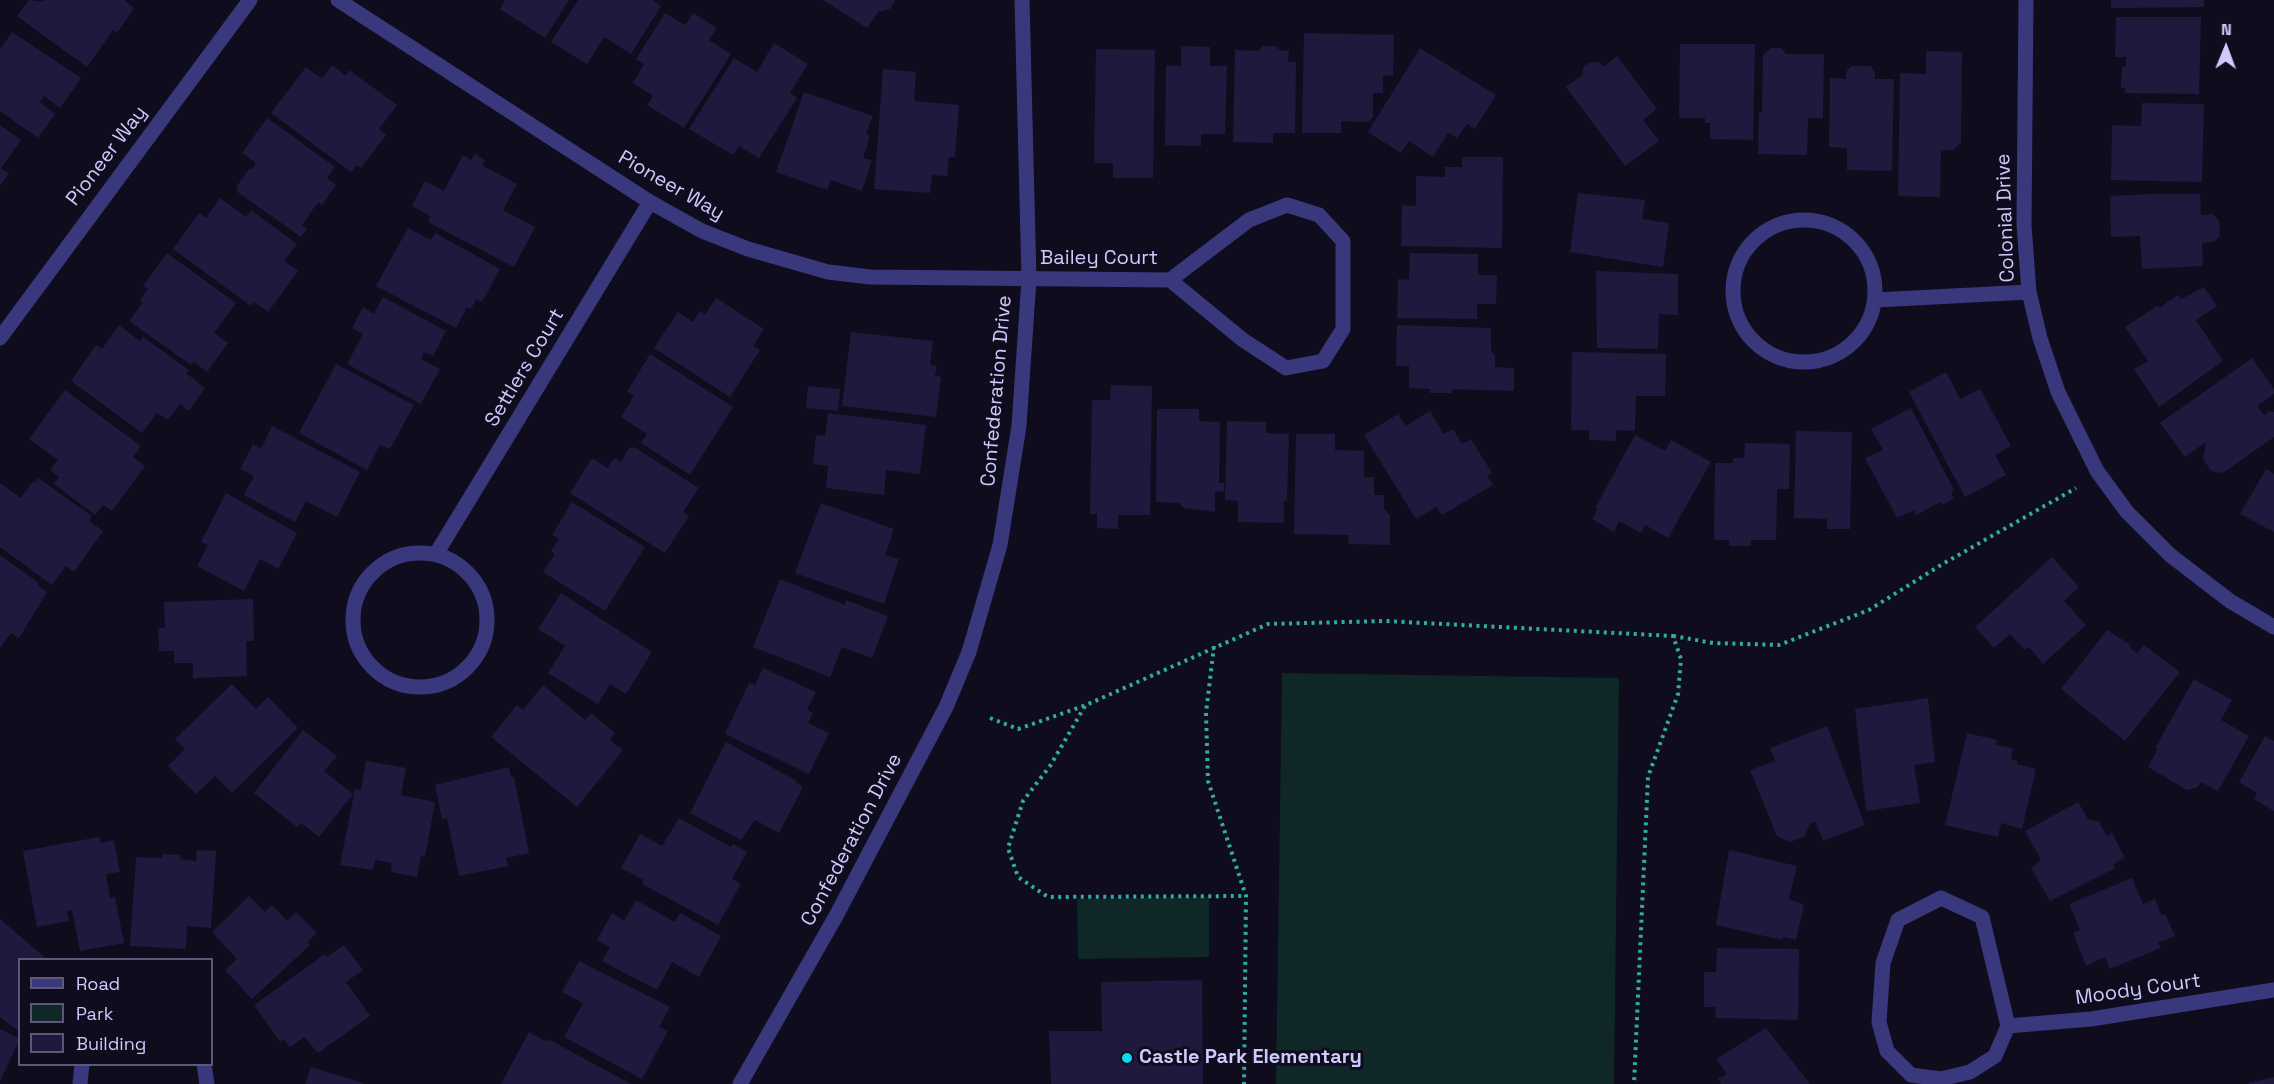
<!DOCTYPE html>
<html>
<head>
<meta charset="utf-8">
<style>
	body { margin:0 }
	#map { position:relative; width:2274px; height:1084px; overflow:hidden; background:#0f0c1d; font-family:"Space Grotesk",sans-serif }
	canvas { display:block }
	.legend { position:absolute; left:18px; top:958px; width:195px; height:108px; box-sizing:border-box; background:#0f0c1d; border:2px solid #5c5877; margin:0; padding:8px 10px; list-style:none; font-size:18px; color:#cfcafe }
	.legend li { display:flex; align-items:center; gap:12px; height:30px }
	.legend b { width:30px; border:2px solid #5c5877 }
	.north { position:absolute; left:2196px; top:18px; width:60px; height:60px; -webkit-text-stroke:4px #0f0c1d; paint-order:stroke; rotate:1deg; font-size:16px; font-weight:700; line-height:24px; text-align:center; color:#cfcafe }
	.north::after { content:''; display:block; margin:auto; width:21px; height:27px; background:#cfcafe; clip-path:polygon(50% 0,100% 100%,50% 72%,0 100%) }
</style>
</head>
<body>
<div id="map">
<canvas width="2274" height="1084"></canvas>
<ul class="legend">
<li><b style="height:8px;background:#3a387c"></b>Road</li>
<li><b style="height:16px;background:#0f2726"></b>Park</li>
<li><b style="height:16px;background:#20193e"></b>Building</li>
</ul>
<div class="north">N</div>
</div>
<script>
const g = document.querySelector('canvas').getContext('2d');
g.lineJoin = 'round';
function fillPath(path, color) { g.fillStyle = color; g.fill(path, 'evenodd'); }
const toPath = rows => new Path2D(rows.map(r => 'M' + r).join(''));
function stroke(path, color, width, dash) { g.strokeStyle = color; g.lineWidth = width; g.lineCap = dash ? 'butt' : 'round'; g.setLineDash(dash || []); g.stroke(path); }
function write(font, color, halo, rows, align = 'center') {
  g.font = font + ' "Space Grotesk",sans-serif'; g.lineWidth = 6; g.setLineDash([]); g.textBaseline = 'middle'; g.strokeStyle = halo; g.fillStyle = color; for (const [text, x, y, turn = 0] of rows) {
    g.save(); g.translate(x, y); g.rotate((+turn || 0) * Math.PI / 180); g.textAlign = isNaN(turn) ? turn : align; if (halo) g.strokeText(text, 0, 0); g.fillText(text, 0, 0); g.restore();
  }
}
const green = toPath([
	[1282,673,1619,678,1614,1084,1276,1084],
	[1209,897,1209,957,1078,959,1077,899]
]);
const building = toPath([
	[29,0,43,2,44,0,124,0,134,8,117,33,113,30,87,67,17,16],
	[505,0,569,0,545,38,500,9],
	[578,0,653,0,661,6,631,54,604,37,587,64,551,42],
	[823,0,895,0,890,9,878,12,867,28],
	[2111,0,2204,0,2204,7,2111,8],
	[665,13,685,25,693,13,717,28,709,40,731,54,684,128,647,105,653,96,633,83,644,64,636,59],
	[2116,17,2201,17,2199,94,2125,93,2125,88,2121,88,2122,67,2126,67,2126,57,2115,57],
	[12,32,81,78,60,108,44,96,40,102,55,114,38,138,0,111,0,49],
	[1304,33,1394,35,1393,76,1383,75,1383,93,1373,93,1373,117,1368,122,1341,121,1341,133,1302,133],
	[774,43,808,64,790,93,797,98,759,158,739,146,733,155,689,129,734,58,757,72],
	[1680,44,1755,44,1753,140,1710,139,1710,123,1705,123,1705,118,1679,118],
	[1181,46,1210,47,1210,66,1227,66,1225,134,1201,134,1201,146,1165,145,1166,65,1181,66],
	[1263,46,1276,46,1281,51,1289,51,1288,62,1296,62,1295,133,1273,133,1273,143,1233,142,1235,50,1258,51],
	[1420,48,1496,95,1475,129,1467,124,1457,138,1448,133,1433,157,1409,141,1401,153,1368,132],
	[1771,48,1781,48,1786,54,1824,54,1823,118,1808,118,1807,155,1758,154,1759,112,1762,112,1763,55],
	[1096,49,1155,50,1153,178,1113,178,1113,163,1094,163],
	[1926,51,1962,52,1961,142,1954,150,1941,150,1940,197,1898,196,1900,73,1926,74],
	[1617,56,1657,109,1643,120,1659,141,1625,166,1566,87,1582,75,1584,66,1591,62,1599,62,1603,67],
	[332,65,346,76,349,70,397,105,379,129,386,135,361,168,357,165,351,172,271,113,306,67,322,79],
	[1851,66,1871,66,1875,73,1875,79,1894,79,1892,171,1847,170,1847,148,1829,147,1830,78,1846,79,1846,72],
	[883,69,916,72,914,101,959,105,955,157,949,157,947,176,932,175,930,193,874,189],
	[804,92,873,116,866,134,870,136,863,158,872,160,862,191,831,180,827,190,776,172],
	[2142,103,2204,104,2202,182,2111,180,2112,125,2141,126],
	[267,118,335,167,327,178,336,185,322,205,318,202,302,225,307,229,301,237,236,191,238,188,236,187,250,168,252,170,256,163,242,153],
	[0,125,21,140,1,168,9,173,0,186],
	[475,154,485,160,482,165,517,184,503,210,535,227,514,267,428,222,430,216,412,206,425,181,444,191,463,155,471,160],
	[1462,157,1503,157,1502,248,1401,246,1402,205,1416,206,1416,176,1445,177,1445,167,1462,167],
	[1578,193,1645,200,1642,219,1669,223,1663,267,1570,252],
	[2152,194,2200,194,2201,215,2212,214,2219,220,2220,236,2214,242,2202,243,2203,266,2142,269,2140,236,2111,237,2110,196],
	[220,198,246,217,251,210,297,244,284,261,298,271,268,312,254,302,251,306,173,249,199,213,206,218],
	[408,228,431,240,435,233,500,269,482,302,476,299,471,309,467,307,456,328,376,286],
	[167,253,236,303,214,333,228,343,207,372,194,362,191,365,129,321,143,302,140,300,148,289,143,286],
	[1410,253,1478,254,1478,275,1497,275,1496,304,1477,304,1477,319,1397,318,1398,279,1409,280],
	[1596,271,1678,274,1678,315,1659,314,1658,349,1597,348],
	[2204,287,2217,306,2196,320,2223,361,2159,407,2134,369,2148,361,2125,327,2158,305,2159,308,2178,295,2181,299],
	[383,297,446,331,433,356,424,352,421,359,440,369,421,404,347,364,363,334,352,328,363,307,374,314],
	[716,298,764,329,753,346,760,350,730,397,654,348,678,312,693,322,700,311,705,315],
	[119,325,140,341,143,337,189,370,186,373,205,388,189,411,180,404,168,420,157,413,142,433,71,381,96,345,102,349],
	[1397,325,1491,328,1491,351,1495,356,1495,367,1514,368,1514,391,1452,389,1452,393,1430,393,1430,389,1409,388,1409,366,1396,366],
	[851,332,933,341,930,365,937,366,935,376,941,377,936,417,842,406],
	[1572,352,1666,354,1665,396,1636,396,1635,431,1616,430,1616,441,1589,440,1589,430,1571,430],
	[650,354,733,407,690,475,641,443,647,434,621,417,634,396,627,392],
	[2252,358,2274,389,2274,394,2257,406,2264,415,2269,411,2274,412,2274,437,2223,473,2211,471,2203,459,2206,442,2185,457,2160,423],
	[336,364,414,405,390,449,380,445,367,470,299,433],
	[1946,372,1960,399,1980,389,2011,446,1995,455,2006,475,1965,497,1909,392],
	[1111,385,1152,386,1150,515,1118,515,1118,529,1097,528,1097,514,1090,514,1092,400,1110,400],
	[808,386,840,389,838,411,806,408],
	[65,390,141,446,133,457,145,466,112,511,103,505,95,515,54,484,59,477,50,470,58,460,29,439],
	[1911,408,1954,490,1951,492,1954,499,1942,505,1940,502,1916,515,1914,510,1897,518,1865,458,1883,450,1871,429],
	[1157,409,1199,409,1199,421,1220,422,1219,483,1224,483,1224,492,1215,491,1215,512,1184,508,1179,503,1156,502],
	[1430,411,1444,434,1453,429,1462,444,1471,439,1492,473,1487,475,1493,485,1442,515,1436,507,1416,519,1364,435,1398,414,1406,426],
	[828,413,926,425,920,474,886,470,884,495,826,488,828,466,813,464,816,435,825,436],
	[1227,421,1266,422,1266,433,1289,434,1287,501,1284,501,1284,523,1238,522,1238,501,1225,500],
	[272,426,360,472,337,517,306,501,295,522,244,495,254,476,240,469,253,444,261,449],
	[1796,431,1852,432,1850,529,1827,529,1827,519,1794,518],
	[1296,434,1335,434,1335,450,1364,451,1364,477,1374,477,1374,495,1384,495,1384,509,1390,515,1390,545,1348,544,1349,535,1294,534],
	[1635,435,1665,451,1671,440,1711,462,1668,538,1645,525,1641,533,1619,521,1614,532,1592,519,1598,509,1595,508],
	[1745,443,1790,444,1789,489,1777,489,1776,540,1751,540,1751,546,1729,546,1729,540,1714,540,1715,463,1733,463,1733,458,1744,458],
	[634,447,699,488,683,512,689,516,665,553,570,493,592,458,607,468,614,458,621,462,629,448],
	[2266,469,2274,474,2274,532,2240,514],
	[38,478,92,516,89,521,103,531,74,572,66,566,52,585,0,547,0,483,21,498,33,481,35,483],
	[226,493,297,533,278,569,260,559,244,591,197,566,208,545,201,542],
	[572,502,645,547,605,611,543,572,555,554,551,551,559,539,552,535],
	[821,503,894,529,885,555,899,559,884,604,795,573],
	[0,555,39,583,38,585,47,592,19,638,11,633,0,648],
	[2052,557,2079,587,2064,601,2086,625,2043,664,2029,647,2025,650,2010,634,1994,648,1975,627],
	[780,579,845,605,846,600,888,616,872,658,842,647,830,677,753,647],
	[561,593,652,652,626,694,610,684,598,704,548,673,565,646,538,629],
	[253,599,254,641,246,641,247,676,193,678,193,663,174,663,174,651,159,651,158,628,165,628,164,602],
	[2107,630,2131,645,2129,647,2137,653,2144,645,2180,672,2125,741,2061,689],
	[763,668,816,692,807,710,813,713,808,723,829,733,809,774,725,734,749,683,755,685],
	[2194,679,2232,700,2221,720,2249,736,2218,791,2201,782,2198,787,2187,790,2148,767,2158,749,2155,748],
	[232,684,256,709,268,697,298,728,232,793,215,776,196,794,168,766,185,749,175,739],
	[543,685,585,720,591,713,615,733,610,740,623,750,577,807,491,737,517,705,523,710],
	[1928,698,1935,762,1914,765,1920,803,1866,811,1855,709],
	[1827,726,1865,825,1823,841,1815,821,1810,824,1804,837,1790,842,1777,836,1750,770,1775,761,1770,748],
	[303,730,337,756,324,771,353,794,319,837,301,823,297,827,254,793],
	[1967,733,1997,740,1996,745,2013,748,2011,759,2017,761,2017,764,2036,769,2022,829,2001,823,1998,837,1945,825],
	[2265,736,2274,741,2274,811,2254,799,2257,793,2239,782],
	[726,742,797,781,796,783,803,787,779,833,755,820,741,840,690,813],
	[366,761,406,768,401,795,435,802,425,857,421,856,417,877,391,872,392,863,375,860,373,870,340,865,355,789,361,790],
	[509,767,511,777,514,777,529,853,506,858,508,866,459,876,447,818,442,819,435,785],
	[2078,802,2088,819,2099,822,2107,836,2112,833,2125,858,2113,864,2115,868,2050,901,2031,868,2041,860,2025,831],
	[679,818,731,847,733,844,747,852,732,879,741,884,718,925,642,884,644,880,621,868,640,834,662,846],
	[99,837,100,843,114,840,120,872,106,874,110,898,115,897,124,943,80,951,72,910,67,911,69,921,37,927,23,851],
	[197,850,216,851,211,928,187,926,186,949,130,946,136,857,162,858,162,854,181,855,180,859,196,861],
	[1729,850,1797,866,1789,899,1804,905,1796,940,1783,937,1782,940,1716,925],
	[2132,878,2143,904,2155,899,2161,915,2165,914,2175,936,2158,943,2161,948,2110,969,2105,957,2086,966,2073,933,2080,930,2069,904],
	[249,896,265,912,272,905,287,921,296,912,317,933,307,942,310,945,252,999,225,970,237,959,212,932],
	[636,900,675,922,680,913,721,936,699,977,672,962,657,990,602,961,610,947,597,940,612,913,624,921],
	[0,919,48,960,20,960,18,1031,0,1017],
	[344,945,363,970,346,982,370,1016,318,1053,304,1037,290,1047,283,1039,280,1042,254,1005,325,954,327,957],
	[1717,948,1799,949,1798,1020,1716,1018,1715,1007,1704,1007,1704,972,1716,972],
	[579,961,670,1007,659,1027,668,1031,642,1079,564,1037,583,1003,562,992],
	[1202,980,1203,1084,1051,1084,1049,1031,1102,1031,1101,982],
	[1766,1028,1810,1084,1721,1084,1718,1079,1727,1074,1716,1059],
	[0,1029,20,1039,0,1081],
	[529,1032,547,1042,548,1039,631,1084,501,1084],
	[311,1067,363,1083,363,1084,305,1084],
	[2274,1077,2274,1084,2249,1084,2249,1083]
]);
const path = toPath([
	[1673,636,1713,643,1779,645,1869,610,1941,565,2076,488],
	[1214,646,1206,713,1208,781,1246,896,1244,1084],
	[1085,706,1050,766,1023,801,1008,848,1018,877,1048,897,1245,896],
	[990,718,1018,729,1086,705,1268,624,1385,621,1673,636,1681,659,1678,694,1648,777,1634,1084]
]);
const minor = toPath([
	[338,0,650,202,702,231,748,249,828,272,870,277,1170,280,1249,220,1287,205,1319,215,1343,241,1343,329,1323,361,1286,368,1243,340,1170,280],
	[2026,0,2024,225,2029,292,2040,338,2058,392,2097,471,2127,512,2170,555,2230,601,2274,627],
	'1733 291a71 71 0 1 1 142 0a71 71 0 1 1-142 0Z',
	[1876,300,2029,292],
	[0,338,250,0],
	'353 620a67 67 0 1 1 134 0a67 67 0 1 1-134 0Z',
	[436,554,650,202],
	[1941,898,1982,917,2008,1026,1995,1056,1970,1072,1941,1079,1911,1075,1887,1051,1879,1022,1883,963,1898,920,1941,898],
	[2008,1026,2091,1019,2274,990],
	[204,1064,207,1084],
	[80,1084,82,1064]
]);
const tertiary = toPath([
	[740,1084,836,916,946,707,969,652,1000,545,1019,426,1029,279,1022,0]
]);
const markers = [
	[1127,1058,6,"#05daee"]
];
const streetNames = [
	["Pioneer Way",107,156,-53],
	["Pioneer Way",671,186,30],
	["Colonial Drive",2006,218,-92],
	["Bailey Court",1099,259],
	["Settlers Court",525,368,-59],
	["Confederation Drive",997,391,-85],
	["Confederation Drive",852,840,-62],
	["Moody Court",2138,990,-8]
];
const poiNames = [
	["Castle Park Elementary",1139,1058]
];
fillPath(green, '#0f2726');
fillPath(building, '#20193e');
stroke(path, '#30aca3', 4, [3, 4.5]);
stroke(minor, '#3a387c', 15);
stroke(tertiary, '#3a387c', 15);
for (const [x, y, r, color] of markers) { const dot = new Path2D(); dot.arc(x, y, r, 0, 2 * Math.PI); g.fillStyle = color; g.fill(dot); stroke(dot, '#0f0c1d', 2); }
write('20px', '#cfcafe', '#0f0c1d', streetNames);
write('bold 20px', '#cfcafe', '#0f0c1d', poiNames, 'left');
</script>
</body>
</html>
